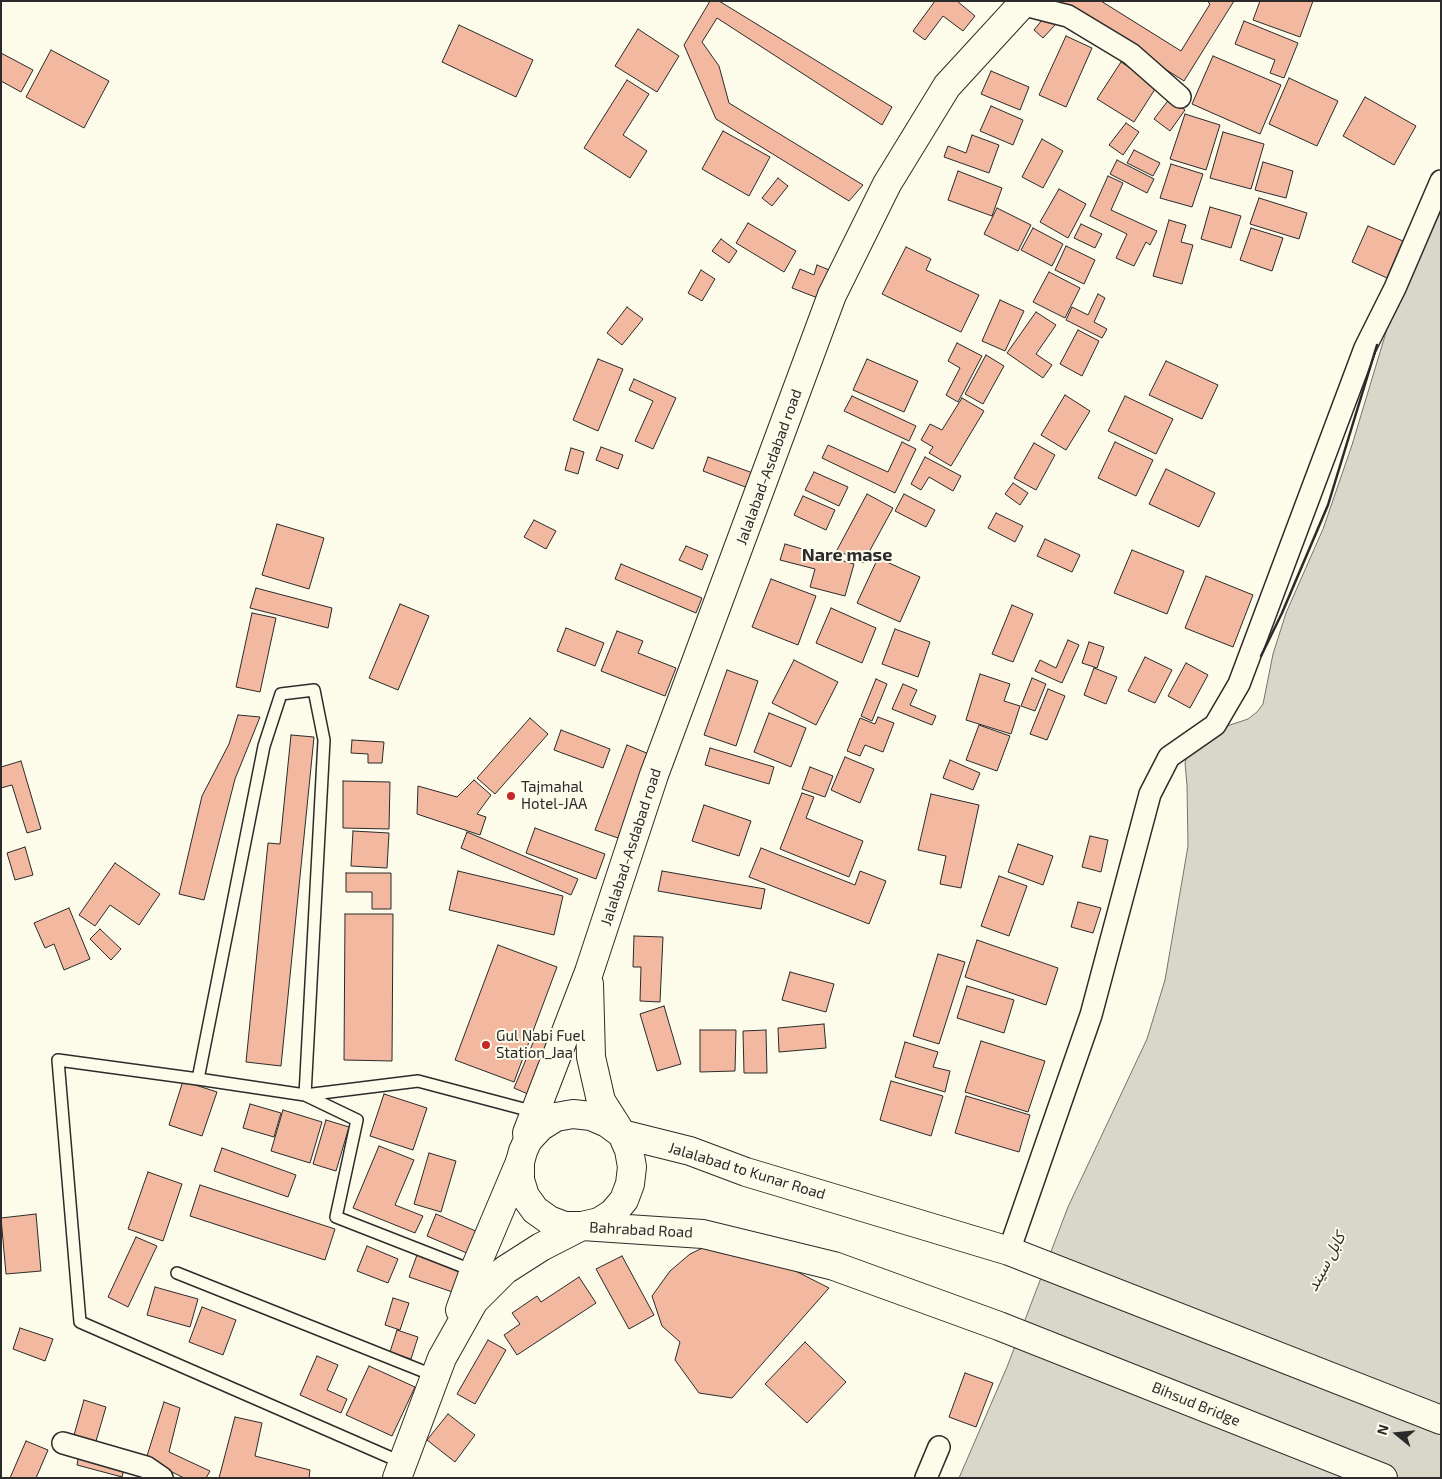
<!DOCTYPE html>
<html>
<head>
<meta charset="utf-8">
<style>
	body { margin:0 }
	#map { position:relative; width:1442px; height:1479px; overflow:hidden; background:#fdfbea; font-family:"Exo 2",sans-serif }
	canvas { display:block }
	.frame { position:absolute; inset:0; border:2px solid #2b2b2b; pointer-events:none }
	.north { position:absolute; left:1372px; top:1409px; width:50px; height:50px; -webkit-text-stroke:4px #fdfbea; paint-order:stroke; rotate:287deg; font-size:14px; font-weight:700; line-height:20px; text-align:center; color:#2b2b2b }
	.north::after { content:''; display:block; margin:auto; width:18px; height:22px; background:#2b2b2b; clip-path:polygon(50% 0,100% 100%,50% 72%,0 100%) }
</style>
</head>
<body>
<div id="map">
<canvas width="1442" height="1479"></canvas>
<div class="frame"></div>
<div class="north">N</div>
</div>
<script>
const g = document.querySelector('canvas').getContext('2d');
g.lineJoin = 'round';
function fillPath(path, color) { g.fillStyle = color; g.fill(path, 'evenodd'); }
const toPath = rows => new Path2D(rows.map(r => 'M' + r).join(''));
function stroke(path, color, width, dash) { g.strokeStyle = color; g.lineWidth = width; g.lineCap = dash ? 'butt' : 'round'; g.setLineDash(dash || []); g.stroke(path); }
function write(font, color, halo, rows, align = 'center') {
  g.font = font + ' "Exo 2","Noto Sans Arabic",sans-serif'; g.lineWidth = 4; g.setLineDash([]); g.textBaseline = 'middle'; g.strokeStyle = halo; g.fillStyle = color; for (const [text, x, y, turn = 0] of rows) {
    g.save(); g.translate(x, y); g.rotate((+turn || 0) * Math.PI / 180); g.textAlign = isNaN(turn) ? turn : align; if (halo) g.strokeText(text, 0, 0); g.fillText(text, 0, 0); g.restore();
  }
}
const water = toPath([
	[1441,211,1441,1478,959,1478,1007,1367,1068,1207,1147,1039,1165,980,1188,846,1187,785,1185,763,1188,752,1224,727,1248,719,1257,712,1263,704,1273,654,1286,613,1323,529,1352,445,1387,329,1405,286,1441,211]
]);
const building = toPath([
	[710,1,719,1,892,107,882,125,717,18,702,42,719,66,729,103,863,185,849,201,716,119,684,45,710,1],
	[935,1,957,1,975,16,963,31,943,16,925,40,913,31,935,1],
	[1062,1,1101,1,1181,51,1210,4,1207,1,1234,1,1184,81,1061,3,1062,1],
	[1260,1,1313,1,1300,37,1253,20,1260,1],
	[1046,15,1056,24,1043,38,1034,30,1046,15],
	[1244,21,1298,43,1284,78,1270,73,1275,60,1235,44,1244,21],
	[459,25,533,60,516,97,442,62,459,25],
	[638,29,679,56,657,92,615,66,638,29],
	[1066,36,1092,48,1066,107,1039,95,1066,36],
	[51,50,109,81,84,128,26,97,51,50],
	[1,53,33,70,21,92,1,81,1,53],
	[1213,56,1281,85,1260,134,1192,104,1213,56],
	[1121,62,1157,86,1134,122,1097,99,1121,62],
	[991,71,1029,87,1020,110,981,94,991,71],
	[1289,78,1338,101,1317,146,1269,124,1289,78],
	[627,80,649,94,623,135,647,151,630,178,584,148,627,80],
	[1365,97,1416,126,1394,165,1343,136,1365,97],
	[1170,98,1185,110,1170,131,1154,119,1170,98],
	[991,106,1023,120,1013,145,980,131,991,106],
	[1185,114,1220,125,1206,170,1170,159,1185,114],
	[1126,123,1139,132,1123,155,1109,145,1126,123],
	[723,131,770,157,749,196,702,169,723,131],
	[1223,132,1264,144,1251,189,1210,178,1223,132],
	[972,135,999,145,989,173,944,157,948,146,966,153,972,135],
	[1042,139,1063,151,1043,188,1022,177,1042,139],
	[1134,150,1160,163,1153,176,1127,163,1134,150],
	[1117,160,1154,179,1147,193,1110,174,1117,160],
	[1263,162,1293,171,1286,198,1255,190,1263,162],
	[1171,164,1203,174,1192,207,1160,198,1171,164],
	[958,171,1002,188,992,216,948,200,958,171],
	[1108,176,1123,183,1111,210,1157,231,1150,245,1146,242,1134,266,1116,258,1127,234,1090,216,1108,176],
	[778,178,788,186,772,206,762,198,778,178],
	[1059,189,1086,204,1068,238,1040,222,1059,189],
	[1259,198,1307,213,1299,239,1250,224,1259,198],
	[1210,207,1241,216,1231,248,1201,239,1210,207],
	[997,208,1031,225,1018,251,984,234,997,208],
	[1169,220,1186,225,1181,242,1193,245,1182,284,1153,276,1169,220],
	[748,223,796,251,784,272,736,243,748,223],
	[1081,224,1102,234,1095,248,1074,238,1081,224],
	[1368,226,1403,241,1387,278,1352,262,1368,226],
	[1033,228,1063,244,1052,266,1021,250,1033,228],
	[1251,228,1283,238,1272,271,1240,260,1251,228],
	[721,239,737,251,729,263,712,251,721,239],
	[1066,246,1095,260,1084,284,1055,270,1066,246],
	[906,247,931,259,926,270,979,295,961,332,882,294,906,247],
	[817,265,834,272,823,300,792,288,800,269,814,275,817,265],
	[701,270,715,279,702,301,688,293,701,270],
	[1049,272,1080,288,1065,318,1033,302,1049,272],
	[1098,294,1105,298,1094,322,1107,329,1102,338,1066,320,1072,307,1088,315,1098,294],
	[1000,300,1024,311,1005,351,982,341,1000,300],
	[627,307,643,319,622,345,607,333,627,307],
	[1036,312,1056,325,1036,354,1052,365,1043,378,1007,353,1036,312],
	[1078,330,1099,341,1082,376,1060,364,1078,330],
	[957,343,982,356,958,402,946,395,960,368,948,361,957,343],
	[986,355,1004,366,983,404,965,394,986,355],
	[598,359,623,369,598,431,573,420,598,359],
	[867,359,918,381,904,412,853,390,867,359],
	[1166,361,1218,385,1202,419,1149,395,1166,361],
	[634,379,676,398,653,449,635,441,653,401,629,390,634,379],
	[1065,395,1090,411,1066,450,1041,435,1065,395],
	[852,396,916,426,909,441,844,411,852,396],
	[1125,396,1173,419,1156,454,1108,431,1125,396],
	[962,398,984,411,951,466,929,453,933,447,921,440,930,424,942,430,962,398],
	[902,442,916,449,895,493,822,458,828,445,888,472,902,442],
	[1115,442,1153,460,1136,496,1098,478,1115,442],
	[1034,443,1055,455,1036,490,1014,478,1034,443],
	[601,447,623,455,618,469,596,460,601,447],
	[571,448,584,452,578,474,565,470,571,448],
	[708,457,753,473,748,488,703,471,708,457],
	[925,457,961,476,953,491,929,477,921,490,911,484,925,457],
	[1166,469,1215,493,1199,527,1149,504,1166,469],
	[814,472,848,487,839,506,805,490,814,472],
	[1013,483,1028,493,1020,505,1005,494,1013,483],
	[867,494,893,508,863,563,837,550,867,494],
	[904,494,935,510,926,527,895,511,904,494],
	[803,496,835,510,826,530,794,515,803,496],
	[996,513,1023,526,1015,542,988,528,996,513],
	[534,520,556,531,546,549,524,537,534,520],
	[277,524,324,538,309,589,262,575,277,524],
	[1045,539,1080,555,1072,572,1037,556,1045,539],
	[785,544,854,564,845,596,810,587,815,569,780,560,785,544],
	[686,546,708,555,702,570,679,560,686,546],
	[1132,550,1184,571,1167,614,1114,593,1132,550],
	[878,558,920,577,900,622,857,603,878,558],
	[621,564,702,598,696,613,615,579,621,564],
	[1206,576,1253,595,1233,647,1185,628,1206,576],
	[771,579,816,596,798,645,752,627,771,579],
	[256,588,332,608,328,628,250,608,256,588],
	[400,604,429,616,398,690,369,678,400,604],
	[1012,605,1033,614,1013,662,992,654,1012,605],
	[831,608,876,628,862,663,816,643,831,608],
	[252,613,276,618,260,692,236,687,252,613],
	[566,628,604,643,595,666,557,651,566,628],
	[895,629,930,642,918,677,882,664,895,629],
	[617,631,643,641,638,653,676,668,665,696,601,671,617,631],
	[1068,640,1079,645,1062,683,1035,671,1040,660,1056,668,1068,640],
	[1089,642,1104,647,1097,668,1082,663,1089,642],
	[1145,657,1172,670,1155,703,1128,691,1145,657],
	[794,660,838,682,816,725,772,703,794,660],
	[1186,663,1208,675,1190,708,1168,696,1186,663],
	[1094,668,1117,677,1106,704,1084,695,1094,668],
	[727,670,758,681,736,746,704,735,727,670],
	[980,674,1010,684,1004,701,1020,706,1011,734,966,720,980,674],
	[1032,678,1046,684,1035,711,1021,706,1032,678],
	[876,679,887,684,872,721,861,716,876,679],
	[903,684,917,690,910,705,936,716,932,725,892,709,903,684],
	[1048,689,1065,696,1047,740,1030,734,1048,689],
	[769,713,806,728,791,767,754,752,769,713],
	[238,715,260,717,235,779,204,900,179,894,202,796,229,744,238,715],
	[878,717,894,723,883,752,865,745,860,756,847,751,860,718,875,724,878,717],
	[530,718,548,734,495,794,477,778,530,718],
	[979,725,1010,736,997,771,966,760,979,725],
	[561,730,610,749,603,768,554,750,561,730],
	[291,735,314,737,281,1066,246,1062,268,843,280,844,291,735],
	[352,740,384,742,382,763,368,763,368,754,351,753,352,740],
	[627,745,649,754,618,838,595,830,627,745],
	[710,748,774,767,769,784,705,765,710,748],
	[845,757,874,769,860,803,831,790,845,757],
	[950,760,980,773,973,790,943,778,950,760],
	[21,761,41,829,27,833,12,785,1,788,1,767,21,761],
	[810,767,833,776,825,797,802,789,810,767],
	[474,780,491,795,477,814,486,817,480,835,417,814,418,786,457,797,474,780],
	[343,781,390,782,389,829,343,828,343,781],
	[802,793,814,797,806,818,863,841,849,877,780,849,802,793],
	[931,794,979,805,961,888,940,884,946,856,918,850,931,794],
	[704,805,751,821,739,856,692,841,704,805],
	[535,828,605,854,596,879,526,853,535,828],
	[353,831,389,833,387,868,351,866,353,831],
	[467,832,578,879,571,895,461,848,467,832],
	[1090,836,1108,840,1101,872,1082,867,1090,836],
	[1018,844,1053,856,1043,885,1008,872,1018,844],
	[25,847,33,875,15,880,7,853,25,847],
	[761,848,855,885,860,871,886,881,869,924,749,877,761,848],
	[115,863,160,894,139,925,110,905,95,926,79,915,115,863],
	[458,871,563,896,554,935,449,910,458,871],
	[662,871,765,889,761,909,658,891,662,871],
	[346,873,391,873,391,909,372,909,372,892,346,892,346,873],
	[999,876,1027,886,1009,936,981,926,999,876],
	[1078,902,1101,908,1093,933,1071,927,1078,902],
	[69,908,90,959,64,970,54,944,45,948,34,923,69,908],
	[345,914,393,914,392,1061,344,1060,345,914],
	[100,929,121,949,111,960,90,939,100,929],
	[634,936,663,937,660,1002,640,1001,641,967,633,967,634,936],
	[977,940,1058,968,1046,1005,965,977,977,940],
	[498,945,557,967,514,1082,455,1060,498,945],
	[938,954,965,962,939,1044,913,1036,938,954],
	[790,972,834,984,826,1012,782,1000,790,972],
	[967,986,1014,1000,1004,1033,957,1018,967,986],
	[664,1006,681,1064,657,1071,640,1014,664,1006],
	[824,1024,826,1048,779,1052,778,1028,824,1024],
	[700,1030,736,1030,735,1071,700,1072,700,1030],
	[766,1030,767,1073,744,1073,743,1031,766,1030],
	[535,1038,558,1048,537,1098,514,1088,535,1038],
	[981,1041,1045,1061,1028,1112,965,1092,981,1041],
	[905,1042,938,1052,933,1067,950,1071,945,1092,895,1077,905,1042],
	[183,1081,217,1092,202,1136,169,1125,183,1081],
	[891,1081,943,1096,931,1136,880,1120,891,1081],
	[384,1094,427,1108,413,1150,370,1136,384,1094],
	[966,1096,1030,1115,1019,1152,955,1133,966,1096],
	[250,1104,281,1113,274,1137,243,1128,250,1104],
	[283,1110,322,1122,310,1163,271,1151,283,1110],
	[326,1120,349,1127,336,1171,313,1164,326,1120],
	[379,1146,414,1160,395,1205,423,1216,415,1233,353,1208,379,1146],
	[222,1148,296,1175,288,1197,214,1171,222,1148],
	[429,1153,456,1161,441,1212,414,1204,429,1153],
	[148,1172,182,1184,163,1241,128,1229,148,1172],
	[200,1185,335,1229,325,1260,190,1216,200,1185],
	[36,1214,41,1271,6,1274,1,1218,36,1214],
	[436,1214,478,1232,469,1254,427,1236,436,1214],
	[136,1237,157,1246,128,1307,108,1297,136,1237],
	[713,1243,758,1252,829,1288,732,1398,699,1393,675,1360,680,1342,662,1326,652,1296,670,1271,690,1254,713,1243],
	[367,1246,398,1259,388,1283,357,1271,367,1246],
	[417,1255,469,1273,461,1295,409,1277,417,1255],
	[622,1256,654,1315,629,1329,596,1269,622,1256],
	[579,1277,596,1303,517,1355,504,1335,520,1324,512,1313,537,1296,541,1302,579,1277],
	[155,1287,198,1299,190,1327,147,1315,155,1287],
	[393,1298,409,1303,400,1330,385,1325,393,1298],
	[202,1307,236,1320,223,1355,189,1342,202,1307],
	[20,1328,53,1339,45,1361,13,1349,20,1328],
	[397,1330,418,1337,411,1359,390,1352,397,1330],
	[488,1340,506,1350,475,1404,457,1394,488,1340],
	[805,1342,846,1382,807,1423,765,1384,805,1342],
	[317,1356,338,1365,327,1390,347,1399,341,1413,300,1395,317,1356],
	[369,1366,415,1387,392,1436,346,1415,369,1366],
	[965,1373,993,1383,976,1427,949,1417,965,1373],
	[84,1400,106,1407,94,1448,72,1442,84,1400],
	[164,1402,180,1408,169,1452,210,1471,206,1478,184,1478,146,1459,164,1402],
	[448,1414,475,1435,455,1462,427,1440,448,1414],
	[235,1417,262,1423,255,1456,310,1470,309,1478,219,1478,235,1417],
	[26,1441,48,1450,36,1478,10,1478,26,1441],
	[79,1454,125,1466,122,1477,77,1465,79,1454]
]);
const lane = toPath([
	[198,1079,264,746,281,694,314,690,324,740,305,1095,198,1079,58,1060,80,1322,403,1463],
	[305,1095,357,1120,336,1217,474,1271],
	[305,1095,418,1081,535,1112],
	[177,1273,435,1376]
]);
const street = toPath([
	[1021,4,1068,16,1131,54,1180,97],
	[1009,1251,1091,1015,1150,794,1169,757,1215,725,1239,684,1365,348,1395,288,1441,181],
	[63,1443,146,1467,162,1478],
	[926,1478,939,1447]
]);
const secondary = toPath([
	[460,1310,474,1271,520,1162],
	[397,1478,442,1358,474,1301,505,1270,541,1247,582,1226]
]);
const primary = toPath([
	[589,984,591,1057,601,1101,622,1134,690,1151,746,1172,1009,1251,1441,1420],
	[573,1114,591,1116,607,1123,622,1134,629,1150,632,1167,630,1184,624,1200,613,1213,599,1222,582,1226,565,1226,549,1220,535,1210,525,1196,520,1180,520,1162,523,1151,528,1140,540,1127,556,1117,573,1114],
	[528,1140,527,1133,589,972,654,775,832,295,887,184,947,86,1025,1],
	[582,1226,703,1234,834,1266,999,1326,1383,1478]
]);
const wall = toPath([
	[1261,656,1282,613,1328,505,1377,345]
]);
const markers = [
	[511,796,5,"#c62828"],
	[486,1045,5,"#c62828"]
];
const streetNames = [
	["Jalalabad-Asdabad road",769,467,-70],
	["Jalalabad-Asdabad road",631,847,-72],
	["Jalalabad to Kunar Road",747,1171,17],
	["Bahrabad Road",641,1230,3],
	["Bihsud Bridge",1196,1404,22]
];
const poiNames = [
	["Tajmahal",521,787],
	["Hotel-JAA",521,804],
	["Gul Nabi Fuel",496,1036],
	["Station_Jaa",496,1053]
];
const waterNames = [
	["کابل سيند",1326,1262,-62]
];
const quarterNames = [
	["Nare mase",847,555]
];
fillPath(water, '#d8d7c9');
stroke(water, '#74746e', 1);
fillPath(building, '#f2b8a0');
stroke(building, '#2b2b2b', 1);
stroke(lane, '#2b2b2b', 14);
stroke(street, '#2b2b2b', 24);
stroke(secondary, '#2b2b2b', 30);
stroke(primary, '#2b2b2b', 30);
stroke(lane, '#fdfbea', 11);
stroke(street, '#fdfbea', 21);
stroke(secondary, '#fdfbea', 28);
stroke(primary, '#fdfbea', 28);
stroke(wall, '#2b2b2b', 2.5);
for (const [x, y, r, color] of markers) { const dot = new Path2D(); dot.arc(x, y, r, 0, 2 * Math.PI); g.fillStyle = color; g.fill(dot); stroke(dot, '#fdfbea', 2); }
write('15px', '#2b2b2b', '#fdfbea', streetNames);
write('15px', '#2b2b2b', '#fdfbea', poiNames, 'left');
write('italic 16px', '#2b2b2b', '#fdfbea', waterNames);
write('bold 18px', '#2b2b2b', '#fdfbea', quarterNames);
</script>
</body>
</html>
